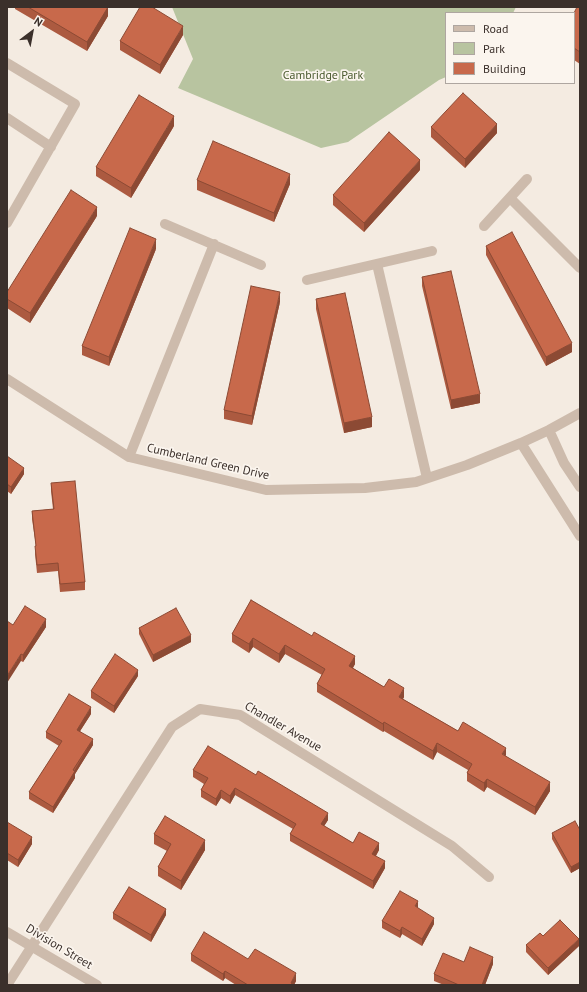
<!DOCTYPE html>
<html>
<head>
<meta charset="utf-8">
<style>
	body { margin:0 }
	#map { position:relative; width:587px; height:992px; overflow:hidden; background:#f4ebe1; font-family:"PT Sans",sans-serif }
	canvas { display:block }
	.frame { position:absolute; inset:0; border:8px solid #3b302b; pointer-events:none }
	.legend { position:absolute; left:445px; top:12px; width:130px; height:72px; box-sizing:border-box; background:#fbf5ee; border:1px solid #aea6a0; margin:0; padding:5px 7px; list-style:none; font-size:12px; color:#3b302b }
	.legend li { display:flex; align-items:center; gap:8px; height:20px }
	.legend b { width:20px; border:1px solid #aea6a0 }
	.north { position:absolute; left:12px; top:12px; width:40px; height:40px; -webkit-text-stroke:3px #fbf5ee; paint-order:stroke; rotate:32deg; font-size:11px; font-weight:700; line-height:16px; text-align:center; color:#3b302b }
	.north::after { content:''; display:block; margin:auto; width:14px; height:18px; background:#3b302b; clip-path:polygon(50% 0,100% 100%,50% 72%,0 100%) }
</style>
</head>
<body>
<div id="map">
<canvas width="587" height="992"></canvas>
<div class="frame"></div>
<ul class="legend">
<li><b style="height:5px;background:#cdbbac"></b>Road</li>
<li><b style="height:11px;background:#b8c4a0"></b>Park</li>
<li><b style="height:11px;background:#c8694b"></b>Building</li>
</ul>
<div class="north">N</div>
</div>
<script>
const g = document.querySelector('canvas').getContext('2d');
g.lineJoin = 'round';
function fillPath(path, color) { g.fillStyle = color; g.fill(path, 'evenodd'); }
const toPath = rows => new Path2D(rows.map(r => 'M' + r).join(''));
function stroke(path, color, width, dash) { g.strokeStyle = color; g.lineWidth = width; g.lineCap = dash ? 'butt' : 'round'; g.setLineDash(dash || []); g.stroke(path); }
function write(font, color, halo, rows, align = 'center') {
  g.font = font + ' "PT Sans",sans-serif'; g.lineWidth = 3.5; g.setLineDash([]); g.textBaseline = 'middle'; g.strokeStyle = halo; g.fillStyle = color; for (const [text, x, y, turn = 0] of rows) {
    g.save(); g.translate(x, y); g.rotate((+turn || 0) * Math.PI / 180); g.textAlign = isNaN(turn) ? turn : align; if (halo) g.strokeText(text, 0, 0); g.fillText(text, 0, 0); g.restore();
  }
}
const green = toPath([
	[172,7,516,7,513,13,446,13,446,77,439,80,348,142,321,148,178,88,193,59]
]);
const minor = toPath([
	[7,63,75,104,7,223],
	[7,118,51,147],
	[510,198,580,268],
	[165,224,261,265],
	[484,226,527,179],
	[377,264,427,478],
	[307,280,432,251],
	[7,379,129,457,266,490,365,488,416,482,467,465,521,443,549,430,580,413],
	[549,430,564,463,580,487],
	[521,443,580,536],
	[129,457,214,244],
	[7,932,97,985],
	[7,985,172,727,200,709,240,715,452,846,489,877]
]);
const wall = toPath([
	[15,7,108,7,108,16,87,51,15,9],
	[580,7,580,64,574,60,574,13],
	[183,35,160,74,120,50,120,41],
	[174,126,131,198,96,176,96,167],
	[431,127,497,133,465,168,431,137],
	[420,170,364,232,333,205,333,195],
	[197,180,290,184,274,222,197,190],
	[97,216,30,323,7,308,7,292],
	[486,246,572,352,546,366,486,255],
	[156,249,109,366,82,355,82,346],
	[422,277,480,403,451,409,422,286],
	[316,299,372,427,344,433,316,309],
	[280,302,252,425,224,419,224,410],
	[7,456,24,474,11,494,7,491],
	[51,483,85,582,85,590,60,592,58,571,37,573,35,554,36,546,32,519,32,511,53,509,51,491],
	[251,600,355,664,353,668,384,687,404,697,403,699,458,731,506,756,550,791,535,815,487,787,484,792,467,781,467,773,468,770,437,752,433,760,384,731,383,732,317,692,317,684,322,675,285,654,279,663,253,647,249,653,232,642,232,634],
	[13,625,46,627,23,662,21,661],
	[139,628,191,642,153,662,139,634],
	[138,676,114,713,91,698,91,691],
	[91,714,80,731,93,745,75,774,75,778,53,813,29,799,29,792,59,746,46,738,46,732],
	[193,770,328,820,324,826,353,843,379,850,376,856,385,868,373,889,290,841,290,834,293,829,235,795,230,804,221,798,216,806,201,797,201,790,204,784,193,777],
	[7,822,32,844,18,867,7,860],
	[580,830,580,868,571,873,552,839,552,833],
	[154,834,205,850,181,890,158,876,158,867,167,851,154,844],
	[418,908,434,924,422,946,402,934,400,938,382,928,382,921],
	[113,913,166,915,151,942,113,919],
	[543,936,579,946,548,975,526,952,526,945],
	[191,954,248,959,296,981,294,985,236,985,225,978,223,981,191,961],
	[464,962,493,964,485,985,444,985,434,981,434,974]
]);
const shadedWall = toPath([
	[108,7,108,16,87,51,87,42],
	[183,26,183,35,160,74,160,65],
	[174,116,174,126,131,198,131,188],
	[497,124,497,133,465,168,465,159],
	[420,160,420,170,364,232,364,223],
	[290,174,290,184,274,222,274,213],
	[97,207,97,216,30,323,30,313],
	[156,239,156,249,109,366,109,357],
	[280,292,280,302,252,425,252,416],
	[572,343,572,352,546,366,546,357],
	[480,394,480,403,451,409,451,400],
	[372,417,372,427,344,433,344,423],
	[24,468,24,474,11,494,11,487],
	[46,619,46,627,23,662,23,655],
	[191,635,191,642,153,662,153,655],
	[253,638,253,647,249,653,249,644],
	[285,645,285,654,279,663,279,654],
	[21,654,21,661,7,683,7,676],
	[355,656,355,664,349,674,349,666],
	[138,670,138,676,114,713,114,706],
	[404,688,404,697,399,706,399,697],
	[91,707,91,714,77,736,77,730],
	[384,722,384,731,383,732,383,724],
	[93,739,93,745,75,774,75,778,53,813,53,807],
	[437,743,437,752,433,760,433,751],
	[506,748,506,756,502,754],
	[487,779,487,787,484,792,484,783],
	[550,782,550,791,535,815,535,807],
	[235,788,235,795,230,804,230,796],
	[221,790,221,798,216,806,216,799],
	[328,813,328,820,321,831,321,824],
	[32,837,32,844,18,867,18,860],
	[205,840,205,850,181,890,181,881],
	[379,843,379,850,372,862,372,854],
	[385,861,385,868,373,889,373,881],
	[580,862,580,868,571,873,571,867],
	[418,901,418,908,415,906],
	[166,909,166,915,151,942,151,935],
	[434,918,434,924,422,946,422,939],
	[402,927,402,934,400,938,400,931],
	[579,939,579,946,548,975,548,968],
	[493,957,493,964,485,985,482,985],
	[225,971,225,978,223,981,223,974],
	[296,973,296,981,294,985,291,983]
]);
const building = toPath([
	[28,7,108,7,87,42,28,7],
	[140,7,152,7,183,26,160,65,120,41,140,7],
	[577,7,580,7,580,52,574,48,574,13,577,7],
	[463,93,497,124,465,159,431,127,463,93],
	[139,95,174,116,131,188,96,167,139,95],
	[389,132,420,160,364,223,333,195,389,132],
	[213,141,290,174,274,213,197,180,213,141],
	[71,190,97,207,30,313,7,299,7,292,71,190],
	[130,228,156,239,109,357,82,346,130,228],
	[512,232,572,343,546,357,486,246,512,232],
	[451,271,480,394,451,400,422,277,451,271],
	[251,286,280,292,252,416,224,410,251,286],
	[345,293,372,417,344,423,316,299,345,293],
	[7,456,24,468,11,487,7,484,7,456],
	[75,481,85,582,60,584,58,563,37,565,35,546,36,546,32,511,54,509,51,483,75,481],
	[251,600,312,636,314,632,355,656,349,666,384,687,389,679,404,688,399,697,458,731,463,722,506,748,502,754,550,782,535,807,487,779,484,783,467,773,472,764,437,743,433,751,384,722,383,724,317,684,325,669,285,645,279,654,253,638,249,644,232,634,251,600],
	[25,606,46,619,23,655,21,654,7,676,7,621,13,625,25,606],
	[176,608,191,635,153,655,139,628,176,608],
	[115,654,138,670,114,706,91,691,115,654],
	[69,694,91,707,77,730,93,739,73,770,75,771,53,807,29,792,62,741,46,732,69,694],
	[208,746,256,775,258,771,328,813,321,824,353,843,359,832,379,843,372,854,385,861,373,881,290,834,296,824,235,788,230,796,221,790,216,799,201,790,208,778,193,770,208,746],
	[165,816,205,840,181,881,158,867,171,844,154,834,165,816],
	[575,821,580,830,580,862,571,867,552,833,575,821],
	[7,822,32,837,18,860,7,853,7,822],
	[129,887,166,909,151,935,113,913,129,887],
	[400,891,418,901,415,906,434,918,422,939,402,927,400,931,382,921,400,891],
	[560,920,579,939,548,968,526,945,540,933,543,936,560,920],
	[204,932,248,959,255,949,296,973,291,983,294,985,248,985,225,971,223,974,191,954,204,932],
	[470,947,493,957,482,985,459,985,434,974,443,953,464,962,470,947]
]);
const parkNames = [
	["Cambridge Park",323,76]
];
const streetNames = [
	["Cumberland Green Drive",208,462,13],
	["Chandler Avenue",283,727,30],
	["Division Street",59,947,31]
];
fillPath(green, '#b8c4a0');
stroke(minor, '#cdbbac', 10);
fillPath(wall, '#ac5a40');
fillPath(shadedWall, '#8c4a34');
fillPath(building, '#c8694b');
stroke(building, '#8c4a34', 1);
write('12px', '#4a5a2e', '#fbf5ee', parkNames);
write('12px', '#3b302b', '#fbf5ee', streetNames);
</script>
</body>
</html>
